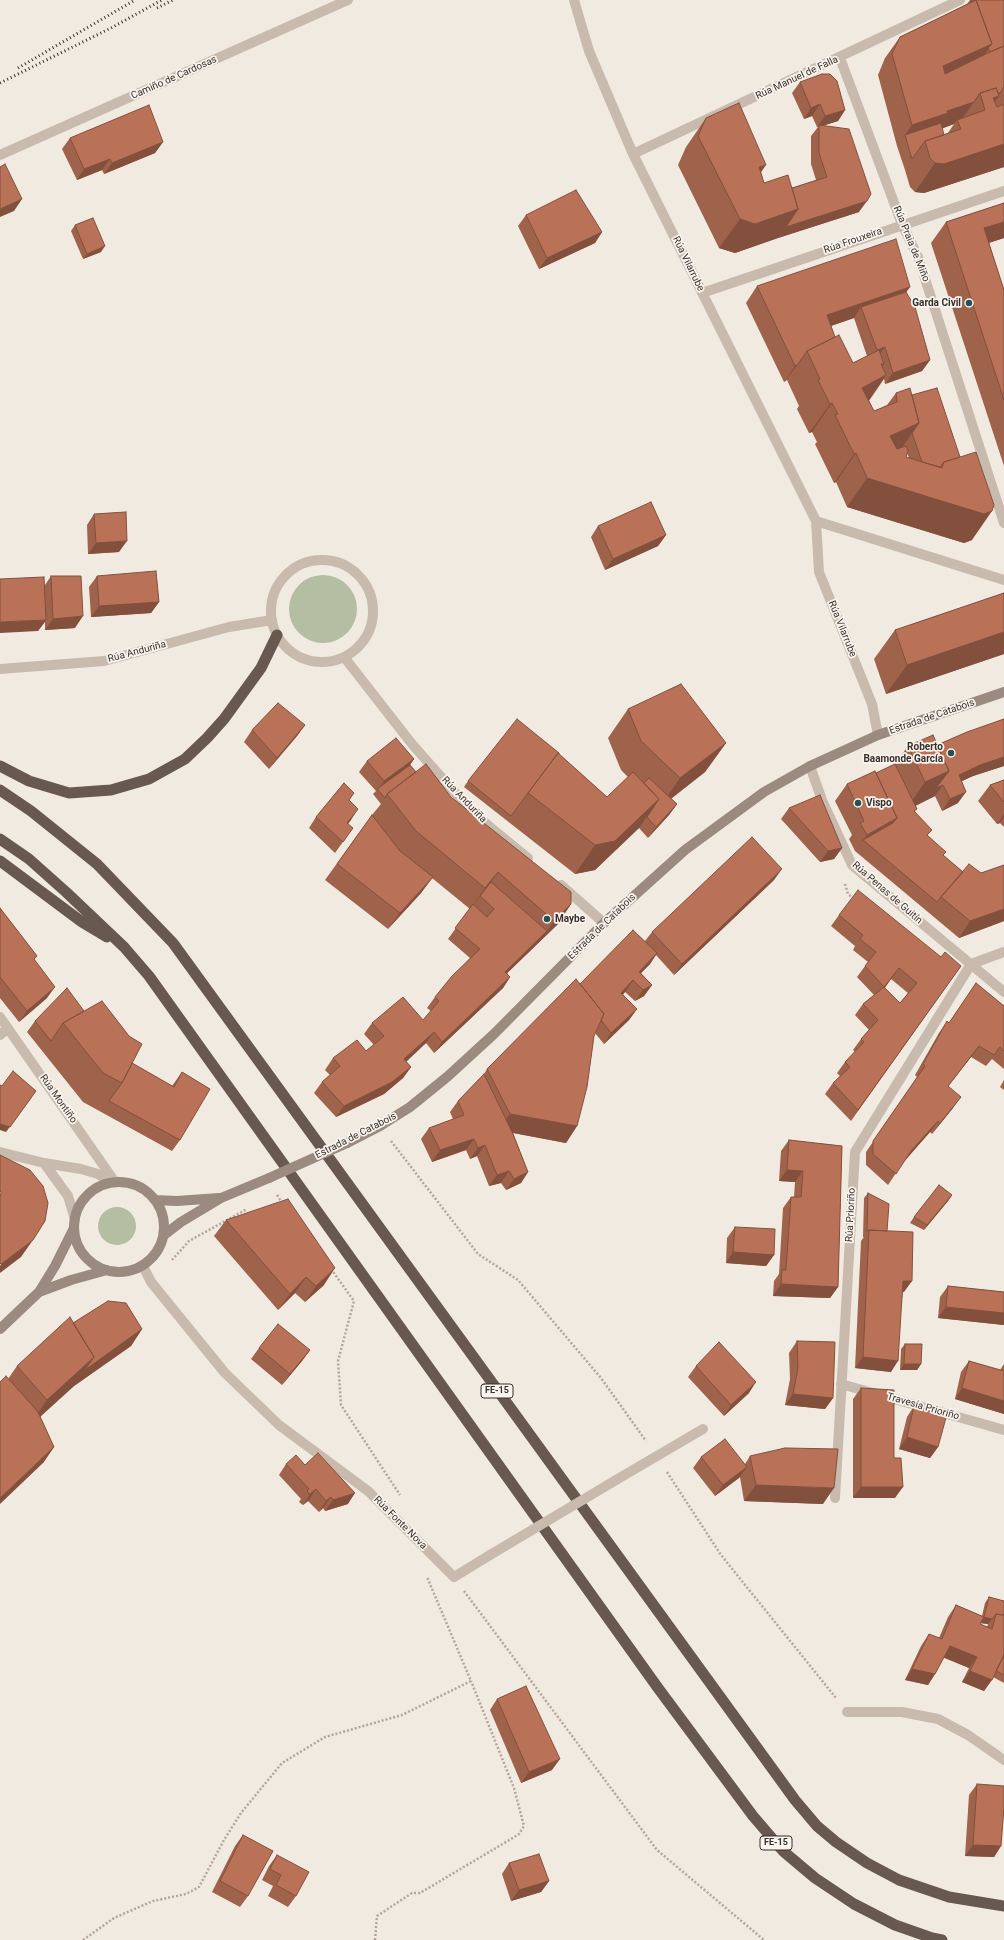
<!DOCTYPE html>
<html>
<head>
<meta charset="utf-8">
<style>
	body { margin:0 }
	canvas { display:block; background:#f1eae1 }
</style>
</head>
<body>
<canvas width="1004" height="1940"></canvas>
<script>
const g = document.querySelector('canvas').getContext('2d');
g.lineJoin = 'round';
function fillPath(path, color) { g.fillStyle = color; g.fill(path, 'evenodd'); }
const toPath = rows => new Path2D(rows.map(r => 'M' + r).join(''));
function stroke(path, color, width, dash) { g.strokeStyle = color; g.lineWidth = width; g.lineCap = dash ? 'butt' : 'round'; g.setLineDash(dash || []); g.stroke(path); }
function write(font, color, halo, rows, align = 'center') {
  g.font = font + ' Roboto,sans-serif'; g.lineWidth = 3.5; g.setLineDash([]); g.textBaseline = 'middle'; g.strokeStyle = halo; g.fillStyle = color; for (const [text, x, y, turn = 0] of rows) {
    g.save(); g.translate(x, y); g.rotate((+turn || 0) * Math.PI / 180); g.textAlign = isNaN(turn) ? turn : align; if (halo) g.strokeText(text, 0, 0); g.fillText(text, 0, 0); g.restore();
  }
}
const green = toPath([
	'289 609a34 34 0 1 1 68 0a34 34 0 1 1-68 0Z',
	'98 1226a19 19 0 1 1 38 0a19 19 0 1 1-38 0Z'
]);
const path = toPath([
	[845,884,848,894,854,899],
	[391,1141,478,1254,518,1280,601,1378,646,1441],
	[277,1195,283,1204],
	[172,1260,189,1241,247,1209],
	[331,1269,354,1301,338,1361,341,1405,400,1495],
	[667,1472,721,1555,836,1698],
	[464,1591,657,1850,764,1940],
	[83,1940,114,1918,153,1901,186,1894,199,1887,224,1840,241,1813,282,1763,325,1737,402,1715,471,1681,427,1577],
	[375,1940,377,1916,412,1893,420,1893,511,1839,519,1834,524,1826,514,1788,471,1681]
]);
const minor = toPath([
	[574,0,589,51,633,154,816,521,819,572,872,704,878,735],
	[840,58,902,224,918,257,1004,523],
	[633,154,960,0],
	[0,155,348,0],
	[702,293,1004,191],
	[816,521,1004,580],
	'271 611a51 51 0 1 1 102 0a51 51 0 1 1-102 0Z',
	[344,657,412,744,473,813,528,858],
	[0,669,104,661,229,627,272,620],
	[810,766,822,800,852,865,1004,992],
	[561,885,604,923],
	[971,964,1004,952],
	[0,1017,115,1182],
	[0,1035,8,1028],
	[143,1266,151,1282,225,1373,279,1425,368,1491,454,1577,490,1555],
	[841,1384,1004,1430],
	[616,1480,703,1429],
	[835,1498,855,1152,971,964],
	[847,1712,902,1712,938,1719,968,1735,1004,1760]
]);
const tertiary = toPath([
	[0,1152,44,1163,81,1169,98,1174,111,1182],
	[44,1163,68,1196,75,1219]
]);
const secondary = toPath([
	[347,1143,380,1126,410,1107,447,1077,494,1034,604,923,685,850,764,792,810,766,878,735,1004,692],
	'74 1227a45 45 0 1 1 90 0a45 45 0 1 1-90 0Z',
	[155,1200,177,1201,219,1198],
	[164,1235,181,1222,221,1198,269,1178],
	[39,1292,71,1280,107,1270],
	[0,1329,39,1292,55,1266,74,1228]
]);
const trunk = toPath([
	[0,766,29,781,69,793,111,790,149,779,185,759,207,738,224,719,261,668,277,635],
	[0,790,31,811,97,864,173,943,795,1800,817,1826,836,1842,867,1863,899,1880,949,1897,1004,1906],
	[0,839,29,859,66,892,124,947,149,976,658,1688,753,1816,783,1851,815,1878,854,1904,895,1925,932,1938,942,1940],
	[0,861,82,922,107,937]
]);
const rail = toPath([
	[157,8,173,0],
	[18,68,135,0],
	[0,83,111,28,162,0]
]);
const minorBridge = toPath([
	[490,1555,616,1480]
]);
const secondaryBridge = toPath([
	[269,1178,347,1143]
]);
const wall = toPath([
	[970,0,1004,0,1004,167,924,193,915,192,910,187,905,170,897,146,878,75,885,58,900,37,967,4],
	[954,124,948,133,944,135,942,128],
	[800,82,845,110,838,121,822,126,859,212,778,238,735,253,719,248,678,165,686,147,706,118,761,172,764,183,792,188,816,180,811,164,811,136,818,127,817,127,812,116,804,119,792,93],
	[70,138,163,142,155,153,104,174,102,170,77,180,62,149],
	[1004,203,1004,238,989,243,1004,290,1004,466,931,243,946,222],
	[526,215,602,232,595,243,539,269,518,226],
	[75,225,101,252,83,259,71,231],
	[757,286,910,287,906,292,930,360,922,371,885,384,884,379,869,401,874,411,887,405,896,393,912,395,937,388,972,540,964,543,847,507,836,482,834,483,815,444,817,442,812,432,809,433,797,409,799,406,787,380,784,382,746,303],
	[854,318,867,356,853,363,835,337,831,326],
	[907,453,909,458,906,457],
	[94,514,119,552,88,554,87,525],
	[598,526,666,535,658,546,605,570,591,537],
	[51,576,75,628,45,630,45,622,38,631,45,585],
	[97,576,159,602,151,613,91,617,89,587],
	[1004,593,1004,654,886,694,874,659,895,630],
	[628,709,726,743,705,772,671,799,677,804,669,815,648,838,639,828,595,870,575,874,464,787,468,781,559,754,607,797,628,777,621,770,608,738],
	[1004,719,1004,766,973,776,962,781,958,803,942,811,935,796,915,806,915,811,928,836,944,856,963,872,981,873,1004,865,1004,921,959,938,855,851,849,839,852,835,835,801,847,784,876,773,895,764,908,746,937,745],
	[305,725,297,736,269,769,244,742,252,730],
	[414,759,410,765,416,772,451,797,571,904,557,925,507,973,510,977,503,988,434,1053,426,1043,406,1062,411,1067,403,1078,384,1094,336,1117,314,1093,322,1082,330,1075,325,1070,333,1058,366,1051,374,1045,364,1034,372,1023,423,1020,431,1011,427,1008,435,997,470,958,448,939,470,909,432,878,421,893,388,929,325,880,372,815,381,804,373,794,376,791,359,772,367,761],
	[1004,780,1004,827,1000,823,997,824,978,801,990,785],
	[349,800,351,820,348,824,345,839,335,853,309,828,316,817],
	[789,808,842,848,834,859,820,862,781,819],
	[774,880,674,975,656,955,650,964,641,973,652,985,644,996,635,1001,625,992,623,995,637,1009,629,1020,604,1044,595,1033,594,1036,577,1126,566,1143,513,1133,528,1172,521,1183,506,1190,501,1183,489,1186,477,1156,470,1159,466,1150,432,1162,421,1139,429,1128,453,1119,450,1112,458,1101,484,1074,487,1069,580,984,645,941,652,932],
	[0,908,37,956,34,960,47,998,19,1022,0,998],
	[839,915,961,966,851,1121,825,1094,833,1083,840,1076,837,1073,845,1062,855,1052,853,1050,861,1039,869,1030,855,1015,863,1004,874,995,857,977,868,962,853,950,855,946,831,926],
	[891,979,908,993,900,1003,885,988],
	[976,983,1004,1006,1004,1069,992,1059,986,1066,971,1057,948,1086,953,1108,932,1134,930,1132,904,1161,888,1185,866,1165,866,1152,917,1077,915,1075,939,1033,947,1021,949,1023],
	[84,1011,132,1063,172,1086,182,1072,180,1140,172,1151,83,1102,27,1032,35,1021],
	[1004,1080,1004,1090,1000,1087],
	[789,1140,842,1146,838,1287,830,1298,773,1296,774,1281,779,1274,783,1208,791,1197,794,1197,795,1182,779,1181,781,1151],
	[868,1193,887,1231,904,1292,903,1292,891,1372,855,1368,861,1241,864,1237,863,1237,864,1198],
	[952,1195,948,1201,924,1230,910,1223,914,1217],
	[226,1220,324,1285,305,1302,295,1293,278,1310,214,1236],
	[735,1227,774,1255,766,1266,726,1263,727,1238],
	[948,1286,1004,1292,1004,1325,938,1318,940,1297],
	[73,1323,142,1329,131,1346,74,1386,40,1416,54,1447,43,1463,8,1379,17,1366],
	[797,1341,833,1398,825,1409,785,1405,790,1379,789,1353],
	[905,1344,921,1364,917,1370,900,1370,901,1349],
	[259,1348,310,1350,302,1361,282,1385,251,1359],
	[969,1361,1000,1370,1004,1364,1004,1414,955,1399,961,1372],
	[696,1366,749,1393,724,1416,688,1377],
	[861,1388,894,1458,895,1498,853,1498,853,1399],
	[914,1406,938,1447,930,1458,899,1449,907,1417],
	[750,1456,823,1504,744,1501,740,1477,715,1496,693,1468,701,1457,745,1464],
	[286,1464,305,1465,348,1504,325,1511,323,1508,319,1512,308,1501,303,1505,299,1502,301,1499,279,1475],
	[989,1597,1004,1601,1004,1683,993,1677,984,1691,962,1682,969,1668,944,1657,935,1674,928,1685,905,1680,921,1646,929,1634,939,1638,948,1617,956,1605,982,1616,985,1603],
	[981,1623,988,1624,987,1627,980,1624],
	[497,1699,552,1770,521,1783,490,1710],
	[977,1784,1001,1846,994,1857,965,1856,969,1795],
	[243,1835,248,1896,240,1907,212,1892,235,1846],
	[277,1855,296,1896,288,1907,268,1896,273,1886,262,1880,269,1866],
	[509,1863,549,1881,541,1892,511,1901,502,1874]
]);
const shadedWall = toPath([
	[992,44,977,65,928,87,943,66],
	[1000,93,997,97,999,96,979,125,985,110,981,99],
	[974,102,959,123,957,120,954,124,936,131,905,135,912,125,947,111],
	[820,104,812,116,804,119,811,108],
	[845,110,838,121,819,127,819,125,817,127,825,116],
	[163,142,155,153,104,174,112,163],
	[1004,144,1004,167,924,193,915,192,935,163],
	[110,159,102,170,77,180,84,169],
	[766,165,746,194,759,167],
	[22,199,14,211,0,217,0,209],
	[867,201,859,212,778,238,735,253,719,248,740,219,798,209],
	[1004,222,1004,238,969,249,984,228],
	[602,232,595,243,539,269,547,258],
	[105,246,101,252,83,259,87,254],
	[910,287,898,303,861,307,854,318,816,331,827,315],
	[885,347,877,358,869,361,877,350],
	[930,360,922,371,885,384,893,373],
	[798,364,786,380,784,382,795,366],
	[881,364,884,364,870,383,886,375,866,404,862,388],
	[832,403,812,432,809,433,830,404],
	[919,423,899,452,870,465,890,436],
	[856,453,836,482,834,483,854,454],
	[867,478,992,511,972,540,964,543,847,507],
	[666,535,658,546,605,570,613,559],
	[127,541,119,552,88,554,96,543],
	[159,602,151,613,91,617,99,606],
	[83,616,75,628,45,630,53,619],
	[46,620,38,631,0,633,0,622],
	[1004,632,1004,654,886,694,907,665],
	[305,725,297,736,269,769,277,758],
	[726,743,705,772,660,807,680,778],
	[1004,757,1004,766,973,776,951,786,959,775,980,765],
	[414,759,406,770,378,790,384,781],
	[949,771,943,785,935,796,905,811,925,782],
	[966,792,958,803,942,811,950,799],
	[659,799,639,828,595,870,575,874,595,845],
	[677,804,669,815,648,838,656,827],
	[358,809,351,820,339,834,347,823],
	[1004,814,1004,817,1000,823,997,824],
	[897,818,885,834,863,840,855,851,867,835],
	[842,848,834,859,820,862,828,851],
	[782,869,774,880,674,975,682,964],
	[498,872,483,893,480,896,470,909,485,888],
	[433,877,421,893,388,929,400,913],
	[571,904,557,925,497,983,505,972,547,931,554,921],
	[1004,909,1004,921,959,938,970,921],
	[657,953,650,964,632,982,625,992,614,1004,621,993,639,972],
	[899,968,891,979,876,998,884,987],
	[510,977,503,988,434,1053,442,1042],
	[652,985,644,996,635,1001,643,990],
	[55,987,47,998,19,1022,27,1011],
	[637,1009,629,1020,604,1044,611,1033],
	[434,1032,426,1043,396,1071,404,1059],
	[979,1046,971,1057,940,1097,948,1086],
	[411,1067,403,1078,384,1094,336,1117,344,1106],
	[32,1097,6,1132,0,1130,0,1124],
	[961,1097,953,1108,932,1134,940,1123],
	[510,1114,577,1126,566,1143,498,1130],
	[938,1121,930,1132,903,1163,911,1151],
	[474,1139,466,1150,432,1162,440,1150],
	[485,1145,477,1156,470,1159,478,1148],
	[787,1170,803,1171,795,1182,779,1181],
	[509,1171,501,1183,489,1186,497,1175],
	[528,1172,521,1183,506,1190,514,1179],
	[952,1195,948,1201,924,1230,927,1225],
	[33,1240,21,1257,0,1273,0,1266,1,1264],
	[733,1252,774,1255,766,1266,726,1263],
	[335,1268,324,1285,305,1302,316,1286],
	[306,1277,295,1293,278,1310,290,1294],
	[903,1281,912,1281,904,1292,895,1292],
	[781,1284,838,1287,830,1298,773,1296],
	[946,1307,1004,1313,1004,1325,938,1318],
	[142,1329,131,1346,74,1386,85,1370],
	[310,1350,302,1361,282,1385,290,1374],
	[94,1357,74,1386,27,1429,47,1400],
	[863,1357,898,1361,891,1372,855,1368],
	[904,1364,921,1364,917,1370,900,1370],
	[756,1382,749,1393,724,1416,731,1405],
	[962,1388,1004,1401,1004,1414,955,1399],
	[793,1394,833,1398,825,1409,785,1405],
	[907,1437,938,1447,930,1458,899,1449],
	[54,1447,43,1463,0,1504,0,1498],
	[747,1467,739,1478,715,1496,723,1485],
	[756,1485,834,1488,823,1504,744,1501],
	[861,1487,903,1487,895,1498,853,1498],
	[316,1489,308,1501,303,1505,310,1494],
	[355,1493,348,1504,325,1511,333,1500],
	[331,1497,323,1508,319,1512,326,1501],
	[983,1617,992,1619,988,1624,979,1623],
	[950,1646,977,1657,969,1668,942,1657],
	[912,1669,935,1674,928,1685,905,1680],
	[970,1671,992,1680,984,1691,962,1682],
	[560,1759,552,1770,521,1783,529,1772],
	[973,1845,1001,1846,994,1857,965,1856],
	[549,1881,541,1892,511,1901,519,1890]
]);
const building = toPath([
	[971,0,1004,0,1004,46,990,52,988,48,992,44,976,0,972,2,971,0],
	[976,0,992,44,943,66,945,74,994,50,1004,46,1004,87,1000,93,998,93,996,88,980,93,974,102,947,111,948,113,912,125,892,54,900,37,976,0],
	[822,74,830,74,837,81,845,110,825,116,820,104,811,108,800,82,822,74],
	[996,88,999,96,993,98,997,107,1004,104,1004,144,944,164,935,163,930,158,925,141,961,129,957,120,985,110,980,93,996,88],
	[739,103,766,165,759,167,764,183,788,175,798,209,755,224,740,219,698,136,706,118,739,103],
	[149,105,163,142,112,163,110,159,84,169,70,138,149,105],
	[941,123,944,135,925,141,912,159,905,135,941,123],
	[819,125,849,129,871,194,867,201,786,227,798,209,792,188,827,177,819,153,819,125],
	[5,164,22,199,0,209,0,167,5,164],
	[576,190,602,232,547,258,526,215,576,190],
	[1004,203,1004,222,984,228,1004,290,1004,400,946,222,1004,203],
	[93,218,105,246,87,254,75,225,93,218],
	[896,239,910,287,827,315,835,337,807,351,798,364,795,366,757,286,896,239],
	[906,292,915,307,930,360,893,373,885,347,877,350,861,307,906,292],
	[839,335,853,363,879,350,884,364,881,364,886,375,862,388,874,411,897,402,896,393,910,388,919,423,890,436,897,449,906,446,908,451,906,457,942,468,944,462,976,452,994,505,992,511,984,514,867,478,856,453,854,454,835,415,838,414,832,403,830,404,818,380,820,379,807,351,839,335],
	[937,388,960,457,944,462,940,467,922,462,912,433,919,423,912,395,937,388],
	[651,502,666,535,613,559,598,526,651,502],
	[126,512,127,541,96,543,94,514,126,512],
	[156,571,159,602,99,606,97,576,156,571],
	[51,576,81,576,83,616,53,619,51,576],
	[44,577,46,620,0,622,0,579,44,577],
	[1004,593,1004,632,907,665,895,630,1004,593],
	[681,684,726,743,680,778,641,741,628,709,681,684],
	[278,703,305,725,277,758,252,730,278,703],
	[517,719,559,753,559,754,558,753,528,793,511,816,468,781,517,719],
	[1004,719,1004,757,980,765,959,775,966,792,950,799,943,785,936,788,949,771,937,745,967,732,1004,719],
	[933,735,949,771,925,782,908,746,933,735],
	[396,738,414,759,384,781,367,761,396,738],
	[558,753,607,797,633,772,659,799,615,841,595,845,528,793,558,753],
	[426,764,451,797,571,892,571,904,554,921,498,872,485,888,416,831,387,794,426,764],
	[895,764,917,809,914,811,932,830,927,835,946,852,943,855,963,872,941,897,937,902,863,840,893,823,897,818,876,773,895,764],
	[410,765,416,772,387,794,385,798,377,789,410,765],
	[875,771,897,818,867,835,860,823,864,821,847,784,875,771],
	[649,778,677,804,656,827,647,817,659,799,644,783,649,778],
	[1004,780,1004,802,990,785,1004,780],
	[344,783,354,793,349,800,358,809,347,823,353,828,343,842,316,817,344,783],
	[820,795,842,848,828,851,789,808,820,795],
	[372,815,400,851,433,877,400,913,337,864,372,815],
	[752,837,782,869,682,964,652,932,752,837],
	[969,864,981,873,1004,865,1004,909,970,921,941,897,969,864],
	[491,882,547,931,505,972,510,977,442,1042,434,1032,404,1059,411,1067,392,1082,344,1106,322,1082,340,1066,333,1058,357,1040,366,1051,384,1036,372,1023,403,997,423,1020,439,1001,435,997,452,976,480,949,455,928,473,904,487,917,494,909,480,896,491,882],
	[858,890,941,957,945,952,961,966,858,1110,833,1083,850,1067,845,1062,864,1042,861,1039,878,1020,863,1004,884,987,900,1003,917,983,899,968,884,987,865,966,876,952,860,939,863,935,839,915,858,890],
	[0,908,37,956,34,959,55,987,27,1011,0,977,0,908],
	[633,930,657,953,639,972,652,985,643,990,633,980,621,993,637,1009,611,1033,601,1020,604,1014,580,984,633,930],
	[576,979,604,1014,594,1036,587,1087,577,1126,510,1114,487,1069,576,979],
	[976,983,1004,1006,1004,1051,1000,1047,994,1055,979,1046,948,1086,961,1097,940,1123,938,1121,911,1151,896,1174,873,1154,873,1141,925,1066,923,1064,947,1021,949,1023,976,983],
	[67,988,84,1011,63,1023,51,1041,35,1021,67,988],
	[102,1001,129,1036,142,1044,122,1083,103,1073,63,1023,102,1001],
	[132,1063,174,1087,182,1072,210,1089,180,1140,109,1101,122,1083,132,1063],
	[13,1071,36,1091,10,1127,0,1124,0,1085,2,1086,13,1071],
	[484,1074,513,1134,528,1172,514,1179,509,1171,497,1175,485,1145,478,1148,474,1139,440,1150,429,1128,464,1115,458,1101,484,1074],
	[789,1140,842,1146,838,1287,781,1284,782,1270,786,1270,791,1197,801,1197,803,1171,787,1170,789,1140],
	[0,1155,30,1170,43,1186,48,1203,45,1221,33,1240,1,1264,0,1263,0,1198,1,1192,0,1191,0,1155],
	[939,1185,952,1195,927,1225,914,1217,939,1185],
	[868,1193,889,1204,887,1231,869,1230,867,1231,868,1193],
	[288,1199,335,1268,316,1286,306,1277,290,1294,226,1220,288,1199],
	[735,1227,775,1229,774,1255,733,1252,735,1227],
	[869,1230,913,1232,912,1281,903,1281,898,1361,863,1357,869,1230],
	[948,1286,1004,1292,1004,1313,946,1307,948,1286],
	[108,1301,126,1303,142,1329,85,1370,94,1357,73,1323,108,1301],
	[70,1317,94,1357,47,1400,17,1366,70,1317],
	[278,1324,310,1350,290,1374,259,1348,278,1324],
	[797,1341,835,1342,833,1398,793,1394,798,1368,797,1341],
	[719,1342,756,1382,731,1405,696,1366,719,1342],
	[905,1344,922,1344,921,1364,904,1364,905,1344],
	[969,1361,1004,1371,1004,1401,962,1388,969,1361],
	[6,1376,38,1412,54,1447,0,1498,0,1382,6,1376],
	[861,1388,894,1390,894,1458,901,1458,903,1487,861,1487,861,1388],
	[914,1406,947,1414,938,1447,907,1437,914,1406],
	[725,1439,747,1467,723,1485,701,1457,725,1439],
	[785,1448,838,1449,834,1488,756,1485,750,1456,785,1448],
	[318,1453,355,1493,333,1500,331,1497,326,1501,316,1489,310,1494,307,1491,309,1489,286,1464,296,1455,305,1465,318,1453],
	[989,1597,1004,1601,1004,1615,996,1614,992,1619,984,1617,989,1597],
	[956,1605,984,1617,980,1624,992,1629,996,1614,1004,1615,1004,1655,992,1680,970,1671,977,1657,950,1646,935,1674,912,1669,929,1634,942,1639,956,1605],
	[1004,1655,1004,1675,996,1671,1004,1655],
	[526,1686,560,1759,529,1772,497,1699,526,1686],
	[977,1784,1004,1786,1004,1807,1001,1846,973,1845,977,1784],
	[243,1835,273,1851,248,1896,220,1881,243,1835],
	[539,1854,549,1881,519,1890,509,1863,539,1854],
	[277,1855,309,1872,296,1896,276,1885,281,1875,270,1869,277,1855]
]);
const markers = [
	[969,303,4,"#255054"],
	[951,753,4,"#255054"],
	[858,803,4,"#255054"],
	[547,919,4,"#255054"]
];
const shields = [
	[497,1391,32],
	[776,1843,32]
];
const shieldNames = [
	["FE-15",497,1391],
	["FE-15",776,1843]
];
const streetNames = [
	["Camiño de Cardosas",174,78,-24],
	["Rúa Manuel de Falla",797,78,-25],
	["Rúa Frouxeira",853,241,-19],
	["Rúa Praia de Miño",911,244,68],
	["Rúa Vilarrube",688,264,64],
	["Rúa Vilarrube",842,629,68],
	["Rúa Anduriña",137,652,-15],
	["Estrada de Catabois",932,717,-19],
	["Rúa Anduriña",464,800,46],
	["Rúa Penas de Guitín",887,893,41],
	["Estrada de Catabois",602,927,-44],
	["Rúa Montiño",58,1099,55],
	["Estrada de Catabois",356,1136,-27],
	["Rúa Prioriño",851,1215,-87],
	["Travesía Prioriño",923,1407,16],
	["Rúa Fonte Nova",400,1523,45]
];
const poiNames = [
	["Garda Civil",961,303],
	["Roberto",943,747],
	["Baamonde García",943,759],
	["Vispo",866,803,"left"],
	["Maybe",555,919,"left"]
];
fillPath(green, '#b4bea2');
stroke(path, '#b4a598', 2.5, [2, 2]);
stroke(minor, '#c8bbae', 10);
stroke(tertiary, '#c8bbae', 10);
stroke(secondary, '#9b8a7f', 10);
stroke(trunk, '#675950', 11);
stroke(rail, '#372f2b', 3, [1, 3]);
stroke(minorBridge, '#c8bbae', 10);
stroke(secondaryBridge, '#9b8a7f', 10);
fillPath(wall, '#9f624b');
fillPath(shadedWall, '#82503d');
fillPath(building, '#b97257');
stroke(building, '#82503d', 1);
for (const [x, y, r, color] of markers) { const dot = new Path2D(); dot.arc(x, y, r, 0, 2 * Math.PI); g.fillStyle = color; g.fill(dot); stroke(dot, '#f9f4ed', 1.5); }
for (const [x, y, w] of shields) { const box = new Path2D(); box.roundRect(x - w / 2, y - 7, w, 14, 3); g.fillStyle = '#f9f4ed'; g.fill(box); stroke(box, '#372f2b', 1); }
write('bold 9px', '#372f2b', null, shieldNames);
write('10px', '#372f2b', '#f9f4ed', streetNames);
write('bold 10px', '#372f2b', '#f9f4ed', poiNames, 'right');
</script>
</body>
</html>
